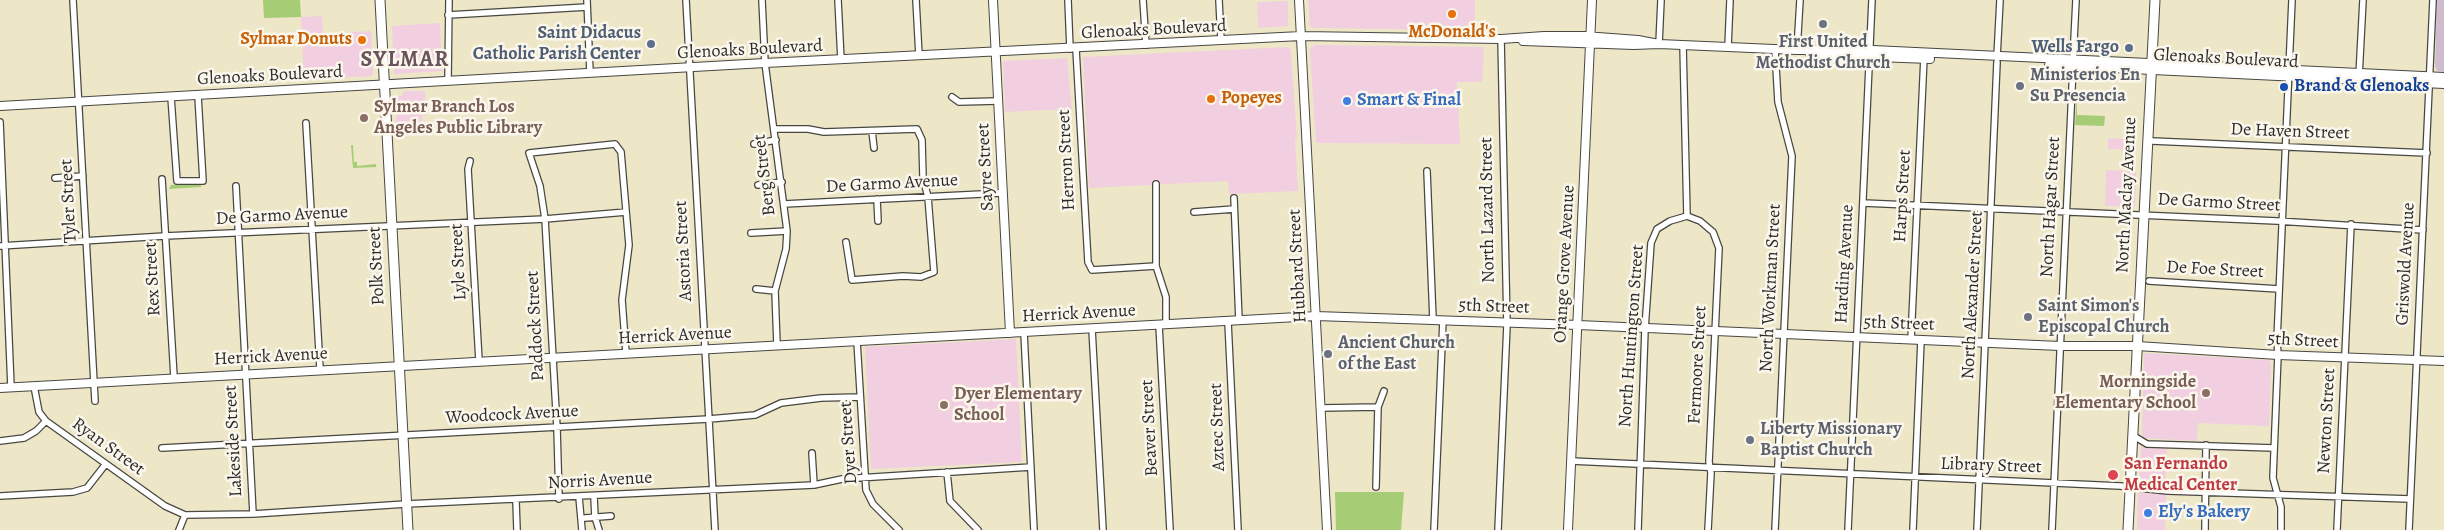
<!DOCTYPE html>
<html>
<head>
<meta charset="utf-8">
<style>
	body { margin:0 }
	canvas { display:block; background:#ede6c7 }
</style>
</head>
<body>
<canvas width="2444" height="530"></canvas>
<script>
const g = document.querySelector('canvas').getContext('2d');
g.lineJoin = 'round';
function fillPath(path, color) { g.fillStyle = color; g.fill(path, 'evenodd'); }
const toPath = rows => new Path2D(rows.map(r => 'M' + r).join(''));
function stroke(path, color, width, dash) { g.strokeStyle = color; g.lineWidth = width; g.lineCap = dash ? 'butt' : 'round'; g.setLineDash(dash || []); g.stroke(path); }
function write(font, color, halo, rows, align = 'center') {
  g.font = font + ' Alegreya,serif'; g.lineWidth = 5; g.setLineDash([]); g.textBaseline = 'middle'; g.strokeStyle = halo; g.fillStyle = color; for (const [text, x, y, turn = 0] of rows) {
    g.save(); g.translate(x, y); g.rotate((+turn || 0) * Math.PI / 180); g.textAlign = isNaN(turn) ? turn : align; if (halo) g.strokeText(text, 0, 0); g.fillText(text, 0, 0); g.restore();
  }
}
const built = toPath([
	[1308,0,1475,0,1475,30,1312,28,1310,26],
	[1288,1,1288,26,1258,28,1257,2],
	[322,16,323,34,371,31,373,73,371,76,304,80,301,17],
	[440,23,442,71,394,74,392,26],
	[1315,45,1484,47,1482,82,1457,82,1460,144,1316,143,1310,49],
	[1288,47,1291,50,1296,125,1297,138,1295,139,1298,191,1229,194,1228,181,1089,188,1083,57],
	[1067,58,1072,109,1005,112,1003,61],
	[405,91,425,91,426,116,422,116,422,133,397,134,395,98,402,95],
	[2108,138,2137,140,2137,150,2108,149],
	[2106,170,2136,171,2135,207,2105,206],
	[1016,339,1022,462,871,469,865,347],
	[2144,353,2269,360,2271,364,2269,426,2198,423,2197,441,2142,438],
	[2141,447,2167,448,2165,486,2139,484],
	[2138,493,2166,494,2165,530,2137,530]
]);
const industrial = toPath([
	[2437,0,2444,0,2444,72,2437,71,2435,66]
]);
const green = toPath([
	[263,0,300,0,301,17,264,18],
	[2077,94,2077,115,2105,116,2104,126,2075,125],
	[351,145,353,145,354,162,357,162,357,166,376,164,376,167,353,168],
	[201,182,201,187,169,189,171,185],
	[1335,492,1404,492,1401,530,1336,530]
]);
const street = toPath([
	[73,0,95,401],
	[587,0,590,73],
	[686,0,715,530],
	[762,0,765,63,787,231,786,249,775,291,777,345],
	[838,0,841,60],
	[916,0,919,56],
	[1068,0,1070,49],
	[1143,0,1146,45],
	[1219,0,1221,41],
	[448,15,587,7],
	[1659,44,1661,0],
	[1728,47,1730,0],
	[1076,49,1088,262,1092,270,1156,266],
	[1775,49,1778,102,1792,156,1775,530],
	[1797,50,1800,0],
	[1997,57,2000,0],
	[2073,60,2076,0],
	[2359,76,2363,0],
	[448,80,449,0],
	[171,97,177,181,203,181,198,96],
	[952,97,959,102,998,101],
	[0,122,11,387],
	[306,123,320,369],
	[775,129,808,129,824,132,917,129,922,140,923,178,928,197,934,272,921,277,903,276,852,280,846,242],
	[872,131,874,148],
	[2152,141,2427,153],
	[754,144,776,140],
	[470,161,468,169,479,361],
	[1427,171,1433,320],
	[55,178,83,176],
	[162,179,174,377],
	[1156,184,1156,266,1166,297,1166,324],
	[758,185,782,182],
	[236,186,253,514],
	[1234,198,1239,321],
	[877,199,878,221],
	[1863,203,2277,221,2423,230],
	[784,204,1002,193],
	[1194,212,1234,209],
	[1687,216,1700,221,1713,232,1719,248,1709,462,1711,473,1708,530],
	[751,233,787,231],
	[0,246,165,236,545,219,626,212],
	[2149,281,2279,289],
	[756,289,775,291],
	[1228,322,1238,530],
	[1159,325,1170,530],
	[1092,329,1103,530],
	[1024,333,1034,530],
	[1911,340,1924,57],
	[857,341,866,490,873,504,899,530],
	[34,386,39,412,46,421,165,506,185,515],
	[1321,408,1378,407],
	[2132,435,2147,444,2274,448],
	[0,441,24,438,36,431,46,421],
	[162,448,709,419,755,415,781,403,821,398,860,397],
	[812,453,814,485],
	[1571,461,2120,486,2168,491,2410,499],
	[947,472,950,501,978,530],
	[1376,487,1378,407,1384,391],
	[0,496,73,492,87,488,105,465],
	[579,497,582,530],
	[594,497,595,517,599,530],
	[559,499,557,428,545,219,540,186,529,153,615,144,621,152,629,245,622,300,626,353],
	[516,501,517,530],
	[585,518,611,516],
	[179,530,185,515,253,514,406,504,814,485,842,479,1031,467],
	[1434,530,1443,320],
	[1498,530,1507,325,1501,39],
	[1638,530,1645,329,1651,243,1657,229,1670,221,1687,216,1683,45],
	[1848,530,1872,0],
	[1913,530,1921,340],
	[1977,530,1997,62],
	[2052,530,2073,66],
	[2205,530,2206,445],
	[2281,530,2281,507,2273,478,2278,355,2277,340,2292,0],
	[2337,530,2351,224],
	[2409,530,2433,0]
]);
const secondary = toPath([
	[993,0,1010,333],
	[1299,0,1327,530],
	[1523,41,1634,45,1659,44,1797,50,1852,49,2444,77],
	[1809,52,1848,56,1930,59],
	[2049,65,2444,84],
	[0,106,765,63,1301,36,1501,39,1544,36,1585,36,1638,40,1659,44],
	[0,388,1316,316,1578,325,2060,346,2137,346,2278,355,2444,361],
	[1568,530,1592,0]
]);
const primary = toPath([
	[380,0,408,530],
	[2128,530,2155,0]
]);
const markers = [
	[1452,14,5,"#e8710a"],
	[1823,24,5,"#6b7280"],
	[362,40,5,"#e8710a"],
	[651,44,5,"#5c6f8a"],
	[2129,48,5,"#5c6f8a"],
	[2020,86,5,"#6b7280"],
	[2284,87,5,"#1a4fb4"],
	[1211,99,5,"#e8710a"],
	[1347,101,5,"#3f7fe0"],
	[364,118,5,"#8d6e63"],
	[2028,317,5,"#6b7280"],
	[1328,354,5,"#6b7280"],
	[2206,393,5,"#8d6e63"],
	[944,405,5,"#8d6e63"],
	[1750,440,5,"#6b7280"],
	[2113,475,6,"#e0444e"],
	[2148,513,5,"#3f7fe0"]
];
const streetNames = [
	["Glenoaks Boulevard",1154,30,-3],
	["Glenoaks Boulevard",750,50,-3],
	["Glenoaks Boulevard",2226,59,3],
	["Glenoaks Boulevard",270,76,-3],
	["De Haven Street",2290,132,2],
	["Herron Street",1067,160,-93],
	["Sayre Street",986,167,-93],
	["Berg Street",765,175,-97],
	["De Garmo Avenue",892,184,-3],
	["North Maclay Avenue",2127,195,-87],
	["Harps Street",1903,196,-87],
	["Tyler Street",69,201,-93],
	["De Garmo Street",2219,203,3],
	["North Hagar Street",2051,207,-87],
	["North Lazard Street",1488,210,-91],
	["De Garmo Avenue",282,216,-3],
	["Astoria Street",684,251,-93],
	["Lyle Street",459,262,-93],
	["Orange Grove Avenue",1565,264,-87],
	["Harding Avenue",1845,264,-87],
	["Griswold Avenue",2406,264,-87],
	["Polk Street",377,266,-93],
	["Hubbard Street",1298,266,-93],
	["De Foe Street",2215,270,3],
	["Rex Street",153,279,-93],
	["North Workman Street",1771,288,-87],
	["North Alexander Street",1973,295,-87],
	["5th Street",1494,307,2],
	["Herrick Avenue",1079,314,-3],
	["5th Street",1899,324,2],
	["Paddock Street",536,326,-93],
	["Herrick Avenue",675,336,-3],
	["North Huntington Street",1632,336,-86],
	["5th Street",2303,341,3],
	["Herrick Avenue",271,357,-3],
	["Fermoore Street",1698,365,-87],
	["Woodcock Avenue",512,415,-3],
	["Newton Street",2327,421,-87],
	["Aztec Street",1218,427,-92],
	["Beaver Street",1150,428,-93],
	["Lakeside Street",234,441,-93],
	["Dyer Street",849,443,-94],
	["Ryan Street",108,447,36],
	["Library Street",1991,466,2],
	["Norris Avenue",600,481,-3]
];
const foodNames = [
	["McDonald's",1452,33],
	["Sylmar Donuts",352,40,"right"],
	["Popeyes",1221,99,"left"]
];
const serviceNames = [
	["Saint Didacus",641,34],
	["Catholic Parish Center",641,55],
	["Wells Fargo",2119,48]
];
const worshipNames = [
	["First United",1823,43,"center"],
	["Methodist Church",1823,64,"center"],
	["Ministerios En",2030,76],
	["Su Presencia",2030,97],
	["Saint Simon's",2038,307],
	["Episcopal Church",2038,328],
	["Ancient Church",1338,344],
	["of the East",1338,365],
	["Liberty Missionary",1760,430],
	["Baptist Church",1760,451]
];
const transitNames = [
	["Brand & Glenoaks",2294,87]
];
const shopNames = [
	["Smart & Final",1357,101],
	["Ely's Bakery",2158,513]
];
const educationNames = [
	["Sylmar Branch Los",374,108],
	["Angeles Public Library",374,129],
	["Morningside",2196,383,"right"],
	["Elementary School",2196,404,"right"],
	["Dyer Elementary",954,395],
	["School",954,416]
];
const healthNames = [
	["San Fernando",2124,465],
	["Medical Center",2124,486]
];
const districtNames = [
	["SYLMAR",405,61]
];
fillPath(built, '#f2cfe0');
fillPath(industrial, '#cfbdcf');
fillPath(green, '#a7cc76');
stroke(street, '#484742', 8);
stroke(secondary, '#484742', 10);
stroke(primary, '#484742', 11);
stroke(street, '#fff', 5.5);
stroke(secondary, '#fff', 8);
stroke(primary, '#fff', 9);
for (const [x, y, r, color] of markers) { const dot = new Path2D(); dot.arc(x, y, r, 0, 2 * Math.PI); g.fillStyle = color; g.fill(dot); stroke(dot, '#fbf7ec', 2); }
write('18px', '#2b2b2b', '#fbf7ec', streetNames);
write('bold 18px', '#c56008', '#fbf7ec', foodNames);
write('bold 18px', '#4e5e75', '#fbf7ec', serviceNames, 'right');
write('bold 18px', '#5b616d', '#fbf7ec', worshipNames, 'left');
write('bold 18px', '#164399', '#fbf7ec', transitNames, 'left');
write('bold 18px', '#366cbe', '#fbf7ec', shopNames, 'left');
write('bold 18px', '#785e54', '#fbf7ec', educationNames, 'left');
write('bold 18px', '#be3a42', '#fbf7ec', healthNames, 'left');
g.letterSpacing = '1px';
write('bold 22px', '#69535c', '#fbf7ec', districtNames);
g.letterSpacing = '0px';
</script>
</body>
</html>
